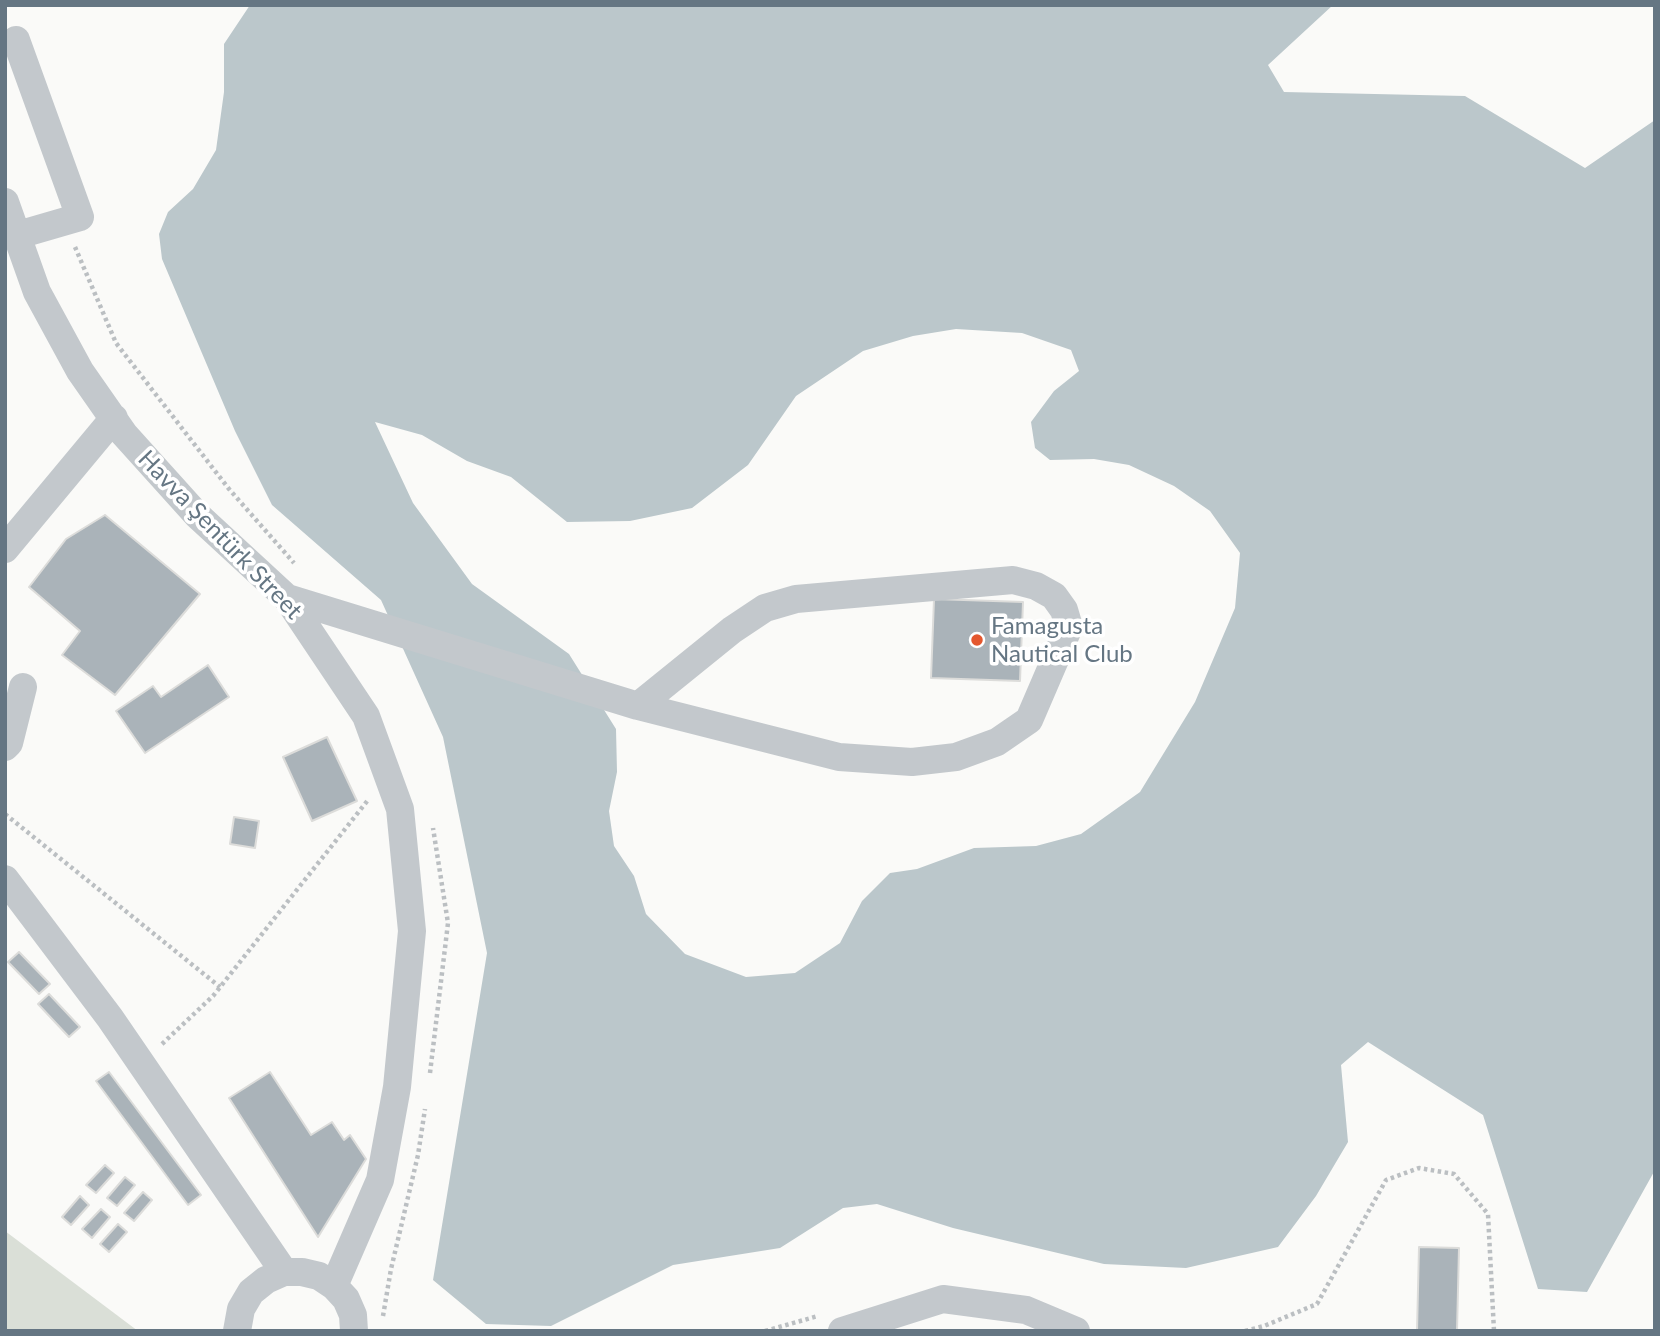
<!DOCTYPE html>
<html>
<head>
<meta charset="utf-8">
<style>
	body { margin:0 }
	#map { position:relative; width:1660px; height:1336px; overflow:hidden; background:#fafaf8; font-family:Lato,sans-serif }
	canvas { display:block }
	.frame { position:absolute; inset:0; border:7px solid #657683; pointer-events:none }
</style>
</head>
<body>
<div id="map">
<canvas width="1660" height="1336"></canvas>
<div class="frame"></div>
</div>
<script>
const g = document.querySelector('canvas').getContext('2d');
g.lineJoin = 'round';
function fillPath(path, color) { g.fillStyle = color; g.fill(path, 'evenodd'); }
const toPath = rows => new Path2D(rows.map(r => 'M' + r).join(''));
function stroke(path, color, width, dash) { g.strokeStyle = color; g.lineWidth = width; g.lineCap = dash ? 'butt' : 'round'; g.setLineDash(dash || []); g.stroke(path); }
function write(font, color, halo, rows, align = 'center') {
  g.font = font + ' Lato,sans-serif'; g.lineWidth = 7; g.setLineDash([]); g.textBaseline = 'middle'; g.strokeStyle = halo; g.fillStyle = color; for (const [text, x, y, turn = 0] of rows) {
    g.save(); g.translate(x, y); g.rotate((+turn || 0) * Math.PI / 180); g.textAlign = isNaN(turn) ? turn : align; if (halo) g.strokeText(text, 0, 0); g.fillText(text, 0, 0); g.restore();
  }
}
const green = toPath([
	[5,1231,138,1331,5,1331]
]);
const water = toPath([
	[250,5,1333,5,1268,65,1284,92,1465,96,1585,168,1655,120,1655,1170,1587,1292,1538,1289,1483,1115,1368,1042,1341,1065,1348,1142,1316,1196,1278,1247,1186,1268,1104,1264,953,1228,877,1204,843,1208,780,1248,673,1265,551,1326,486,1324,433,1280,487,953,443,737,381,600,272,505,235,431,162,259,159,234,168,212,193,189,216,150,224,92,224,44],
	[956,329,1022,333,1071,350,1079,371,1054,391,1031,422,1035,448,1050,460,1094,459,1129,465,1174,486,1210,511,1240,553,1235,608,1195,702,1140,792,1081,834,1036,846,974,848,917,869,890,873,862,901,840,943,795,973,746,977,685,954,646,914,634,876,614,846,609,811,617,772,616,729,569,654,472,584,413,503,375,422,422,435,467,461,511,477,567,522,630,521,692,508,748,465,796,396,863,351,913,336]
]);
const building = toPath([
	[105,515,200,594,115,695,62,655,80,631,29,587,66,539,105,515],
	[934,599,1023,602,1020,681,931,678,934,599],
	[208,665,229,697,145,753,116,711,153,686,161,697,208,665],
	[327,737,357,801,312,821,283,757,327,737],
	[234,817,259,821,255,848,230,844,234,817],
	[19,952,50,984,39,994,8,962,19,952],
	[49,994,80,1027,69,1037,38,1004,49,994],
	[109,1072,201,1195,188,1205,96,1081,109,1072],
	[270,1072,311,1135,332,1122,344,1140,350,1135,366,1159,318,1237,229,1098,270,1072],
	[105,1165,114,1173,96,1193,86,1185,105,1165],
	[125,1177,135,1185,117,1206,107,1198,125,1177],
	[143,1192,152,1200,134,1221,124,1213,143,1192],
	[80,1196,89,1205,71,1225,62,1217,80,1196],
	[101,1209,110,1217,92,1238,82,1229,101,1209],
	[118,1224,127,1232,109,1252,100,1244,118,1224],
	[1419,1247,1459,1248,1457,1331,1417,1331,1419,1247]
]);
const path = toPath([
	[75,247,116,343,229,489,294,563],
	[5,814,220,987],
	[162,1044,213,996,368,800],
	[430,1073,448,923,433,828],
	[383,1316,391,1269,418,1155,425,1109],
	[765,1331,818,1316],
	[1245,1331,1264,1326,1317,1304,1386,1180,1419,1168,1454,1174,1488,1214,1494,1331]
]);
const minor = toPath([
	[16,40,80,217,18,235],
	[5,202,37,292,80,371,124,434,197,515,287,598,366,716,400,809,412,931,397,1087,380,1180,334,1286],
	[5,549,114,418],
	[287,598,638,706,839,757,912,762,956,757,997,742,1029,720,1069,627,1064,610,1054,596,1036,586,1013,580,796,599,765,608,732,630,638,706],
	[5,747,9,743,23,687],
	[5,879,110,1018,284,1272],
	[237,1331,241,1309,251,1292,266,1280,284,1272,302,1272,319,1276,334,1286,346,1299,353,1315,354,1331],
	[842,1331,943,1299,1026,1310,1076,1331]
]);
const markers = [
	[977,640,7,"#e4572e"]
];
const streetNames = [
	["Havva Şentürk Street",220,535,46]
];
const poiNames = [
	["Famagusta",991,626],
	["Nautical Club",991,654]
];
fillPath(green, '#dadfd7');
fillPath(water, '#bbc7cb');
fillPath(building, '#aab3b9');
stroke(building, '#dcdcda', 2);
stroke(path, '#bbbfc2', 4.5, [3.5, 3.5]);
stroke(minor, '#c3c8cc', 28);
for (const [x, y, r, color] of markers) { const dot = new Path2D(); dot.arc(x, y, r, 0, 2 * Math.PI); g.fillStyle = color; g.fill(dot); stroke(dot, '#fff', 2.5); }
write('24px', '#657683', '#fff', streetNames);
write('24px', '#657683', '#fff', poiNames, 'left');
</script>
</body>
</html>
